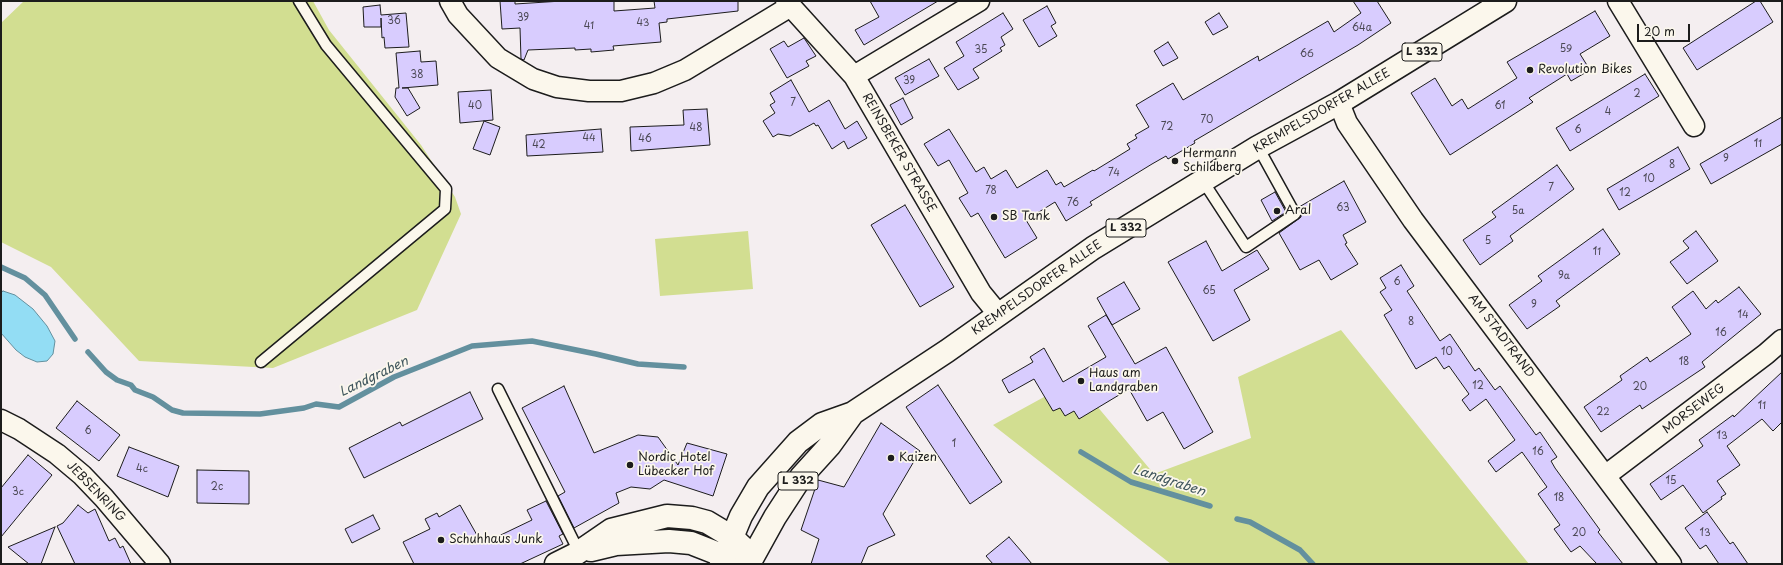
<!DOCTYPE html>
<html>
<head>
<meta charset="utf-8">
<style>
	body { margin:0 }
	#map { position:relative; width:1783px; height:565px; overflow:hidden; background:#f4eef0; font-family:"Playpen Sans",sans-serif }
	canvas { display:block }
	.frame { position:absolute; inset:0; border:2px solid #1c1c1c; pointer-events:none }
	.scale { position:absolute; left:1637px; top:24px; width:53px; height:18px; box-sizing:border-box; border:2px solid #1c1c1c; border-top:0; padding-left:5px; font-size:12px; line-height:14px; white-space:nowrap; color:#1c1c1c; -webkit-text-stroke:3px #fbf7ec; paint-order:stroke }
</style>
</head>
<body>
<div id="map">
<canvas width="1783" height="565"></canvas>
<div class="frame"></div>
<div class="scale">20 m</div>
</div>
<script>
const g = document.querySelector('canvas').getContext('2d');
g.lineJoin = 'round';
function fillPath(path, color) { g.fillStyle = color; g.fill(path, 'evenodd'); }
const toPath = rows => new Path2D(rows.map(r => 'M' + r).join(''));
function stroke(path, color, width, dash) { g.strokeStyle = color; g.lineWidth = width; g.lineCap = dash ? 'butt' : 'round'; g.setLineDash(dash || []); g.stroke(path); }
function write(font, color, halo, rows, align = 'center') {
  g.font = font + ' "Playpen Sans",sans-serif'; g.lineWidth = 3.5; g.setLineDash([]); g.textBaseline = 'middle'; g.strokeStyle = halo; g.fillStyle = color; for (const [text, x, y, turn = 0] of rows) {
    g.save(); g.translate(x, y); g.rotate((+turn || 0) * Math.PI / 180); g.textAlign = isNaN(turn) ? turn : align; if (halo) g.strokeText(text, 0, 0); g.fillText(text, 0, 0); g.restore();
  }
}
const green = toPath([
	[24,1,313,1,329,30,421,145,455,197,461,214,417,310,273,368,139,361,51,267,1,242,1,23],
	[748,231,753,289,660,296,655,239],
	[1341,330,1529,564,1171,564,993,425,1075,380,1154,474,1251,438,1238,377]
]);
const water = toPath([
	[3,291,15,295,33,309,47,326,55,341,53,354,47,361,37,362,25,357,16,350,1,333,1,293,3,291]
]);
const stream = toPath([
	[1,267,25,278,45,295,75,339],
	[88,352,106,372,117,380,131,385,135,390,153,397,172,410,183,413,260,414,304,408,316,404,339,407,394,377,472,346,532,341,596,354,638,364,684,367],
	[1081,452,1131,482,1210,506],
	[1237,519,1250,522,1300,550,1313,564]
]);
const building = toPath([
	[500,1,515,1,515,4,562,1,614,1,614,11,655,8,654,1,738,1,738,11,667,19,667,22,659,23,661,42,613,46,614,50,591,52,591,49,575,50,575,48,528,50,524,60,521,59,520,28,502,29,500,1],
	[870,1,938,1,864,45,855,30,879,17,870,1],
	[1353,1,1377,1,1391,23,1358,45,1194,141,1195,143,1168,159,1166,156,1152,164,1090,202,1092,205,1066,221,1055,202,1026,220,1037,238,1005,258,978,213,971,217,959,198,968,193,949,160,938,166,924,144,949,129,976,172,984,167,991,179,1006,170,1017,188,1047,170,1056,185,1061,182,1064,187,1093,170,1094,171,1130,149,1127,144,1137,138,1135,135,1149,127,1136,105,1173,83,1183,100,1258,56,1259,61,1328,21,1334,32,1361,13,1353,1],
	[1756,1,1760,1,1773,22,1697,70,1683,48,1756,1],
	[380,5,381,15,406,13,409,47,385,48,384,37,382,38,381,18,381,27,364,27,363,7,380,5],
	[1047,6,1056,23,1051,26,1057,36,1039,47,1023,20,1047,6],
	[1595,11,1610,36,1580,54,1590,70,1571,81,1567,74,1529,98,1533,102,1450,155,1411,93,1435,78,1452,106,1462,99,1468,109,1517,78,1507,62,1595,11],
	[1003,13,1013,29,1001,37,1005,45,1000,48,1002,51,973,69,979,78,958,90,944,68,964,56,956,42,1003,13],
	[1219,13,1228,27,1213,35,1205,22,1219,13],
	[804,38,816,56,806,61,809,66,787,78,770,49,784,41,788,47,804,38],
	[1168,42,1178,58,1163,66,1154,51,1168,42],
	[420,51,421,62,436,61,438,85,402,88,408,88,420,108,407,116,395,97,396,88,399,88,396,53,420,51],
	[929,59,939,76,905,95,895,78,929,59],
	[1645,74,1659,96,1570,151,1556,128,1645,74],
	[791,80,809,112,829,100,845,129,857,121,867,138,848,149,844,141,832,149,818,125,816,126,814,123,790,136,778,134,773,137,763,121,775,113,770,105,775,102,770,93,791,80],
	[491,90,493,120,460,123,458,92,491,90],
	[903,98,913,118,901,125,890,105,903,98],
	[707,109,710,145,631,151,630,127,684,125,683,110,707,109],
	[1782,117,1782,144,1711,184,1700,164,1782,117],
	[484,121,500,127,490,155,473,149,484,121],
	[601,129,603,152,527,156,526,135,601,129],
	[1678,147,1690,169,1619,210,1607,189,1678,147],
	[1557,165,1574,189,1510,236,1513,241,1480,265,1463,240,1496,217,1492,212,1557,165],
	[1344,181,1366,222,1343,235,1347,243,1345,244,1358,264,1331,280,1319,260,1300,270,1279,233,1301,217,1301,214,1299,207,1344,181],
	[1275,192,1286,212,1272,221,1261,200,1275,192],
	[905,205,954,287,920,307,871,225,905,205],
	[1603,229,1620,254,1556,301,1560,306,1527,329,1509,305,1542,281,1538,276,1603,229],
	[1696,231,1718,261,1687,284,1670,262,1689,248,1683,241,1696,231],
	[1206,241,1222,271,1257,250,1269,269,1234,290,1250,320,1213,341,1168,262,1206,241],
	[1401,265,1414,286,1407,291,1440,341,1450,334,1475,371,1479,368,1495,390,1500,386,1536,435,1540,432,1557,457,1551,461,1555,468,1600,530,1598,532,1623,564,1597,564,1580,546,1571,552,1554,529,1560,525,1538,494,1547,487,1522,452,1496,472,1488,461,1515,440,1486,399,1470,411,1462,400,1469,394,1449,366,1444,369,1436,357,1416,369,1384,315,1392,310,1380,292,1386,288,1380,278,1401,265],
	[1124,282,1140,309,1112,325,1097,298,1124,282],
	[1739,287,1761,314,1702,362,1705,367,1642,409,1640,405,1601,432,1584,407,1622,380,1620,376,1647,357,1650,362,1691,334,1672,307,1693,291,1706,309,1716,300,1718,303,1739,287],
	[1106,315,1135,364,1166,347,1213,432,1184,449,1163,412,1147,421,1129,389,1079,419,1074,411,1065,416,1060,408,1053,411,1034,379,1009,393,1002,380,1033,362,1030,357,1044,348,1063,382,1106,357,1088,326,1106,315],
	[1782,372,1782,422,1773,431,1762,419,1727,446,1740,465,1717,481,1726,494,1721,497,1722,499,1703,513,1683,485,1661,500,1650,484,1703,446,1699,440,1733,415,1734,417,1782,372],
	[938,385,1002,482,970,504,906,407,938,385],
	[564,386,594,453,638,435,658,437,678,465,687,443,727,454,713,496,664,480,650,489,631,487,616,493,619,503,574,528,558,496,565,492,522,408,564,386],
	[470,392,483,419,364,478,349,448,400,422,402,426,470,392],
	[77,401,120,435,99,461,56,428,77,401],
	[881,423,920,451,883,514,895,535,868,547,861,564,811,564,819,539,801,530,818,480,844,487,881,423],
	[129,447,179,466,168,497,117,476,129,447],
	[28,455,52,475,1,537,1,488,28,455],
	[197,470,249,471,249,504,197,503,197,470],
	[546,501,563,534,559,536,563,544,520,564,414,564,403,542,430,529,425,519,437,513,439,517,460,505,482,544,532,520,527,510,546,501],
	[78,505,88,513,95,509,109,541,115,538,120,548,123,546,131,564,75,564,57,526,63,523,78,505],
	[1707,512,1730,544,1733,542,1748,564,1719,564,1706,545,1700,549,1685,528,1707,512],
	[373,515,380,529,352,543,345,529,373,515],
	[55,527,41,564,29,564,8,547,55,527],
	[1009,537,1022,552,1032,564,993,564,986,556,1009,537]
]);
const service = toPath([
	[1203,181,1246,247,1295,214,1258,147],
	[261,362,445,209,446,189,326,45,299,1],
	[498,389,579,552]
]);
const minor = toPath([
	[450,1,458,15,498,58,533,79,557,87,589,91,621,91,654,83,685,70,791,6],
	[786,1,854,76,981,293,999,315],
	[1618,1,1694,126],
	[854,76,979,1],
	[1339,103,1347,123,1413,220,1671,564],
	[1,420,19,429,57,454,82,475,104,498,160,564],
	[1605,476,1766,354,1782,340]
]);
const secondary = toPath([
	[591,550,616,544,669,541,691,543,724,556,743,556],
	[556,564,576,554,611,530,667,516,692,518,707,522,732,537,752,556]
]);
const primary = toPath([
	[721,564,741,516,758,487,798,442,822,424,853,413,947,351,1093,248,1258,147,1339,103,1505,1],
	[749,564,775,517,801,477,830,445,853,413]
]);
const markers = [
	[1530,70,4,"#1c1c1c"],
	[1175,161,4,"#1c1c1c"],
	[1277,211,4,"#1c1c1c"],
	[994,217,4,"#1c1c1c"],
	[1081,381,4,"#1c1c1c"],
	[891,458,4,"#1c1c1c"],
	[630,465,4,"#1c1c1c"],
	[441,540,4,"#1c1c1c"]
];
const numberNames = [
	["39",523,18],
	["36",394,21],
	["43",643,23],
	["41",589,26],
	["64a",1362,28],
	["59",1566,49],
	["35",981,50],
	["66",1307,54],
	["38",417,75],
	["39",909,81],
	["2",1637,94],
	["7",793,103],
	["40",475,106],
	["61",1500,106],
	["4",1608,112],
	["70",1207,120],
	["72",1167,127],
	["48",696,128],
	["6",1578,130],
	["44",589,138],
	["46",645,139],
	["11",1758,144],
	["42",539,145],
	["9",1726,159],
	["8",1672,165],
	["74",1114,173],
	["10",1649,179],
	["7",1551,188],
	["78",991,191],
	["12",1625,193],
	["76",1073,203],
	["63",1343,208],
	["5a",1518,211],
	["5",1488,241],
	["11",1597,252],
	["9a",1564,276],
	["6",1397,282],
	["65",1209,291],
	["9",1534,305],
	["14",1743,315],
	["8",1411,322],
	["16",1721,333],
	["10",1447,352],
	["18",1684,362],
	["12",1478,386],
	["20",1640,387],
	["11",1762,406],
	["22",1603,412],
	["6",88,431],
	["13",1722,436],
	["1",954,444],
	["16",1538,452],
	["4c",142,469],
	["15",1671,481],
	["2c",217,487],
	["3c",18,492],
	["18",1559,498],
	["20",1579,533],
	["13",1705,533]
];
const shields = [
	[1422,52,40],
	[1126,228,40],
	[798,481,40]
];
const shieldNames = [
	["L 332",1422,52],
	["L 332",1126,228],
	["L 332",798,481]
];
const poiNames = [
	["Revolution Bikes",1538,70],
	["Hermann",1183,154],
	["Schildberg",1183,168],
	["Aral",1285,211],
	["SB Tank",1002,217],
	["Haus am",1089,374],
	["Landgraben",1089,388],
	["Nordic Hotel",638,458],
	["Lübecker Hof",638,472],
	["Kaizen",899,458],
	["Schuhhaus Junk",449,540]
];
const streetNames = [
	["KREMPELSDORFER ALLEE",1322,111,-30],
	["REINSBEKER STRASSE",899,153,60],
	["KREMPELSDORFER ALLEE",1037,288,-35],
	["AM STADTRAND",1501,336,53],
	["MORSEWEG",1694,409,-37],
	["JEBSENRING",96,492,46]
];
const waterNames = [
	["Landgraben",374,377,-26],
	["Landgraben",1169,481,18]
];
fillPath(green, '#d2de91');
fillPath(water, '#93ddf4');
stroke(water, '#63909e', 1);
stroke(stream, '#63909e', 5.5);
fillPath(building, '#d8ccfe');
stroke(building, '#1c1c1c', 1);
stroke(service, '#1c1c1c', 13);
stroke(minor, '#1c1c1c', 23);
stroke(secondary, '#1c1c1c', 25);
stroke(primary, '#1c1c1c', 25);
stroke(service, '#fbf7ec', 10);
stroke(minor, '#fbf7ec', 20);
stroke(secondary, '#fbf7ec', 22);
stroke(primary, '#fbf7ec', 22);
for (const [x, y, r, color] of markers) { const dot = new Path2D(); dot.arc(x, y, r, 0, 2 * Math.PI); g.fillStyle = color; g.fill(dot); stroke(dot, '#fbf7ec', 1.5); }
write('10px', '#4b4854', null, numberNames);
for (const [x, y, w] of shields) { const box = new Path2D(); box.roundRect(x - w / 2, y - 9, w, 18, 3); g.fillStyle = '#fbf7ec'; g.fill(box); stroke(box, '#1c1c1c', 1); }
write('bold 11px', '#1c1c1c', null, shieldNames);
write('12px', '#1c1c1c', '#fbf7ec', poiNames, 'left');
write('12px', '#1c1c1c', '#fbf7ec', streetNames);
write('italic 13px', '#40565d', '#fbf7ec', waterNames);
</script>
</body>
</html>
